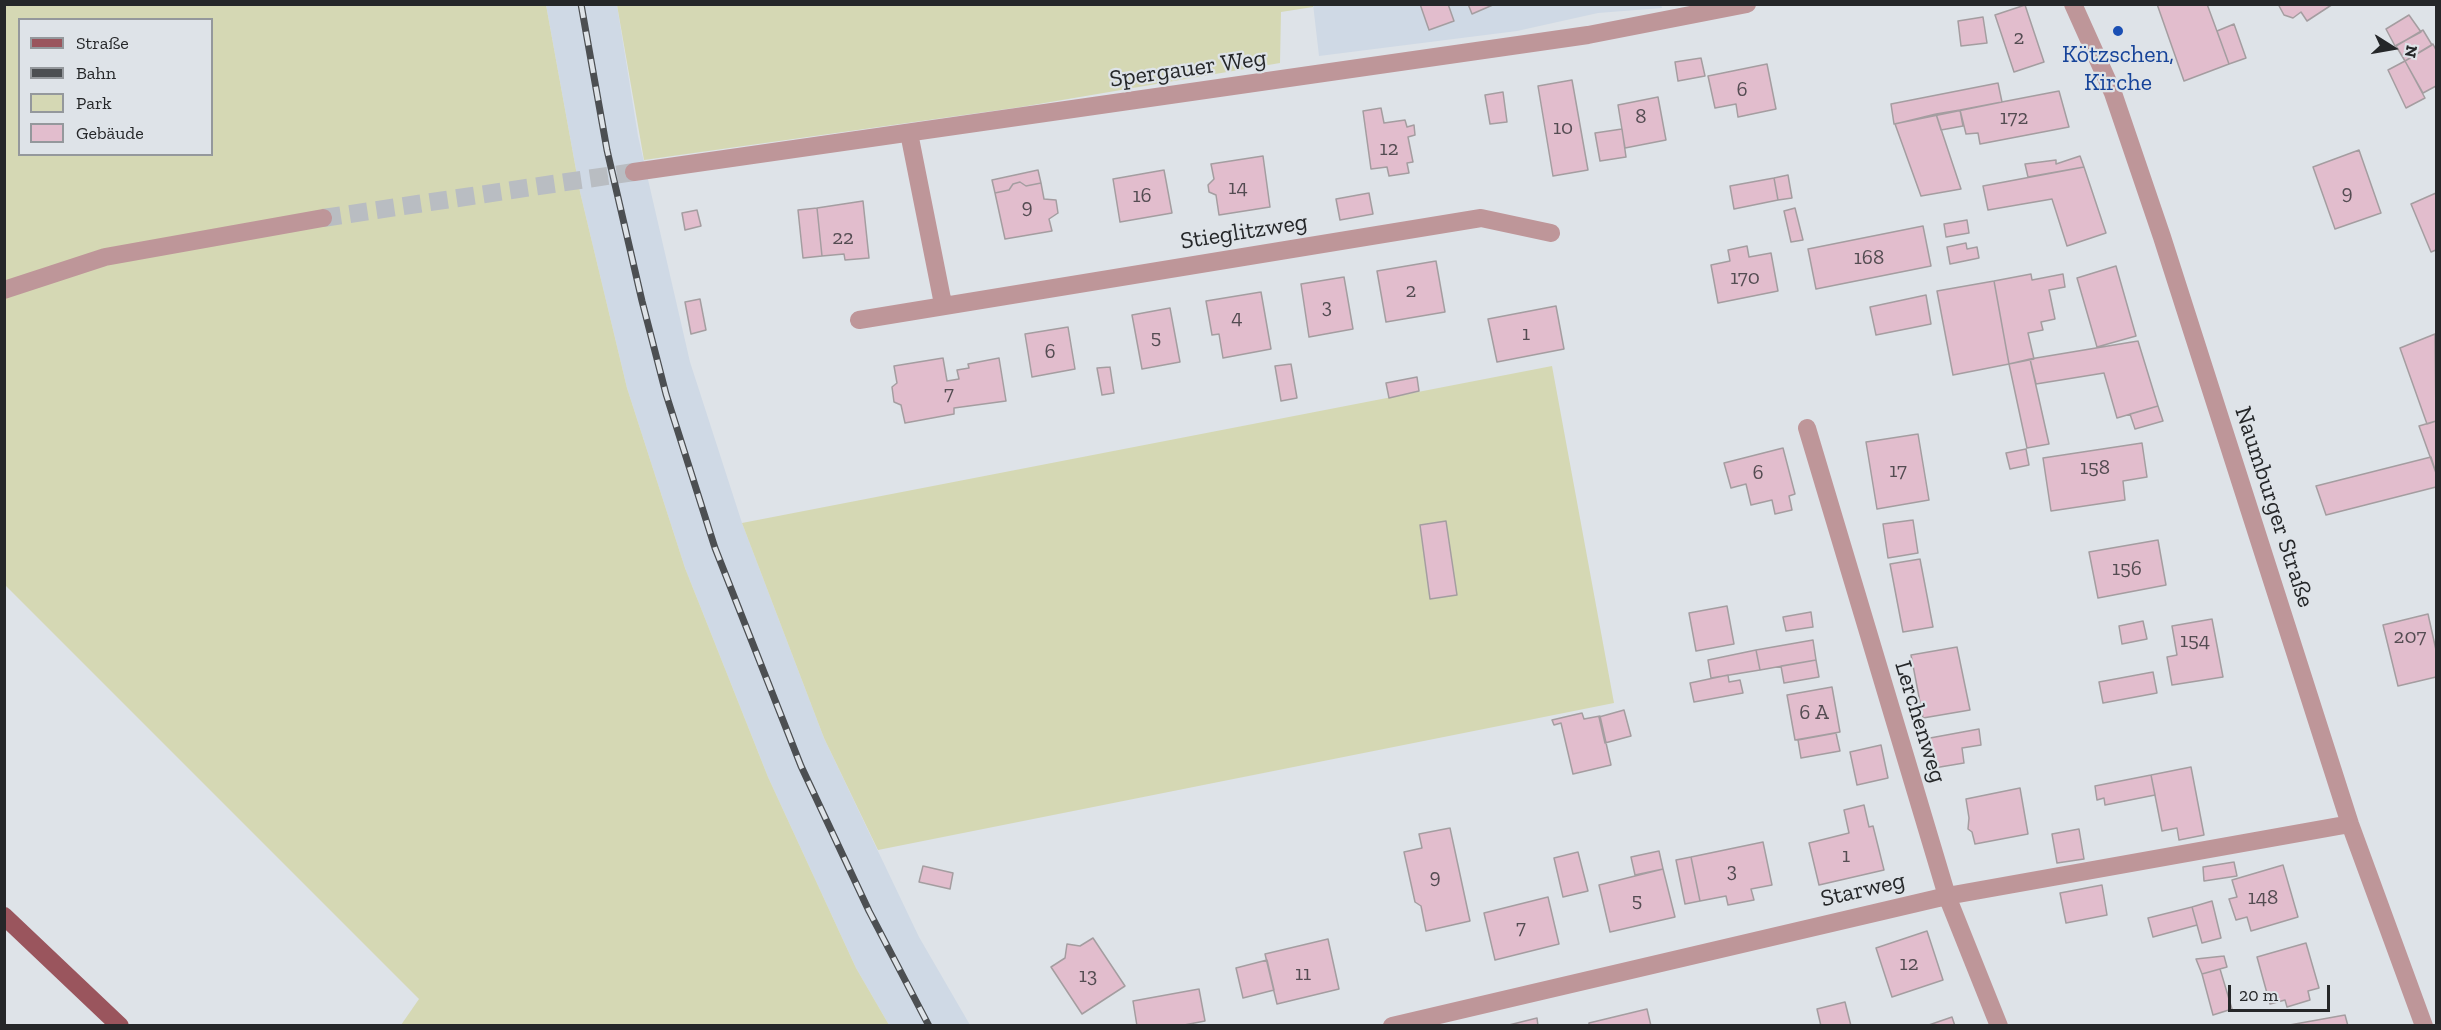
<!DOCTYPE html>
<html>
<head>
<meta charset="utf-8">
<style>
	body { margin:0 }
	#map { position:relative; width:2441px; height:1030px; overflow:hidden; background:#dee3e8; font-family:"Zilla Slab",serif }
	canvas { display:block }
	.frame { position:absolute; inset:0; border:6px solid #252729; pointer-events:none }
	.legend { position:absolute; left:18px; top:18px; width:195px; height:138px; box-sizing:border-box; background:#dee3e8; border:2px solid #94989c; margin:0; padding:8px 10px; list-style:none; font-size:18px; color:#252729 }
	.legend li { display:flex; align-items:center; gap:12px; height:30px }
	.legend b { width:30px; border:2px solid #94989c }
	.north { position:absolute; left:2363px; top:18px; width:60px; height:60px; -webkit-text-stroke:4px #dee3e8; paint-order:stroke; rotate:101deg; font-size:16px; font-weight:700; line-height:24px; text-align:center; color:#252729 }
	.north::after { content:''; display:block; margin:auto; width:21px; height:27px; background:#252729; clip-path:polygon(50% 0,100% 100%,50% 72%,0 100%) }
	.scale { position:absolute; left:2228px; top:985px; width:102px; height:27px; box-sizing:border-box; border:3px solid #252729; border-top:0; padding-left:8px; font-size:18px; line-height:21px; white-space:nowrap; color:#252729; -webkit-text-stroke:4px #dee3e8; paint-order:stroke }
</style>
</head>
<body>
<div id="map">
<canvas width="2441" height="1030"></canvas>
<div class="frame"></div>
<ul class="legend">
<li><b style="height:8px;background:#9a555d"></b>Straße</li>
<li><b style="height:8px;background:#4c4f52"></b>Bahn</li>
<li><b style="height:16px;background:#d5d8b4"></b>Park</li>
<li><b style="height:16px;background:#e2bdcd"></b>Gebäude</li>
</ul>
<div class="north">N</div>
<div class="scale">20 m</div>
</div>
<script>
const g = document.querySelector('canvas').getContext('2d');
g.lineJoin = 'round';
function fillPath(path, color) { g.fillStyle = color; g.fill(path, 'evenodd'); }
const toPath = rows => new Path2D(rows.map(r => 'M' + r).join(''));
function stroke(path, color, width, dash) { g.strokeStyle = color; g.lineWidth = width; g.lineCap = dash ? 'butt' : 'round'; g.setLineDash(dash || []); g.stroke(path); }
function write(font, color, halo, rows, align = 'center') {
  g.font = font + ' "Zilla Slab",serif'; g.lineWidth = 4.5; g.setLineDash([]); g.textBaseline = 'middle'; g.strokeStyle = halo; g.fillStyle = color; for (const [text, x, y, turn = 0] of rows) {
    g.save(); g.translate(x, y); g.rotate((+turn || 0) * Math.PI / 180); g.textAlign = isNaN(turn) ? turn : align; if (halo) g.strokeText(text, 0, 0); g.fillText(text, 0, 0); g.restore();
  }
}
const built = toPath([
	[1313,4,1661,4,1662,8,1598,13,1517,31,1319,56],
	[546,5,617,5,638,136,690,362,742,523,824,738,919,937,970,1025,889,1025,856,968,768,777,685,568,627,388,580,192]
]);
const green = toPath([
	[4,5,546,5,580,192,627,388,685,568,768,777,856,968,889,1025,401,1025,419,999,5,585],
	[20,20,212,20,212,154,20,154],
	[617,5,617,4,1313,5,1313,7,1281,12,1280,63,1021,107,644,160],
	[1552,366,1614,703,878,850,824,738,742,523]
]);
const building = toPath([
	[1420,4,1448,4,1454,21,1429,30,1420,4],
	[1468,4,1495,4,1472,14,1468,4],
	[2157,4,2207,4,2229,64,2184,81,2157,4],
	[2278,4,2333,4,2307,21,2301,12,2293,18,2284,15,2278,4],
	[2025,5,2044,62,2014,72,1995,15,2025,5],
	[2409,15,2421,32,2395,46,2386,29,2409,15],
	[1983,17,1987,43,1961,46,1958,21,1983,17],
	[2234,24,2246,58,2229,64,2217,31,2234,24],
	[2423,30,2432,45,2405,61,2396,46,2423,30],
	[2433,44,2436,50,2436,86,2423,93,2405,61,2433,44],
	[1701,58,1705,76,1678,81,1675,62,1701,58],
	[2405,61,2425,98,2406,108,2388,70,2405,61],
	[1767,64,1776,109,1738,117,1736,104,1715,108,1708,76,1767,64],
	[1572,80,1588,170,1553,176,1538,86,1572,80],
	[1998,83,2002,102,1894,124,1891,104,1998,83],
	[2059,91,2069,127,1980,144,1978,133,1966,134,1960,110,2059,91],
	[1503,92,1507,122,1490,124,1485,95,1503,92],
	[1658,97,1666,140,1625,148,1618,105,1658,97],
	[1381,108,1384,123,1405,120,1407,127,1414,125,1415,135,1408,137,1413,162,1407,163,1409,173,1389,176,1387,167,1371,169,1363,111,1381,108],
	[1960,110,1963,126,1941,130,1936,114,1960,110],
	[1936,114,1961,189,1921,196,1895,124,1936,114],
	[1622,129,1626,157,1600,161,1595,133,1622,129],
	[2359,150,2381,213,2335,229,2313,167,2359,150],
	[1263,156,1270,207,1219,215,1216,195,1209,192,1208,185,1214,179,1211,164,1263,156],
	[2080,156,2084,167,2028,177,2025,164,2056,160,2056,164,2080,156],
	[2084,167,2106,233,2067,246,2052,199,1988,210,1983,186,2084,167],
	[1038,170,1041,183,1026,186,1020,182,1013,184,1009,190,995,193,992,180,1038,170],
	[1164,170,1172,213,1120,222,1113,179,1164,170],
	[1788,175,1792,198,1778,200,1774,178,1788,175],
	[1774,178,1778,200,1734,209,1730,186,1774,178],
	[1020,182,1026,186,1041,183,1044,199,1056,200,1058,213,1049,219,1052,231,1005,239,995,193,1009,190,1013,184,1020,182],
	[1369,193,1373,214,1340,220,1336,199,1369,193],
	[2436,193,2436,250,2431,252,2411,204,2436,193],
	[863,201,869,258,845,260,844,254,822,256,817,208,863,201],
	[817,208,822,256,803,258,798,210,817,208],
	[1795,208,1803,240,1791,242,1784,211,1795,208],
	[697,210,701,226,685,230,682,213,697,210],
	[1967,220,1969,233,1946,237,1944,224,1967,220],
	[1923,226,1931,266,1816,289,1808,249,1923,226],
	[1966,243,1967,249,1977,247,1979,258,1950,264,1947,247,1966,243],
	[1747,246,1749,257,1771,253,1778,291,1718,303,1711,265,1730,261,1728,250,1747,246],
	[1436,261,1445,312,1386,322,1377,271,1436,261],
	[2116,266,2136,336,2097,347,2077,278,2116,266],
	[2031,274,2032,280,2063,274,2065,287,2049,290,2055,319,2041,322,2043,330,2028,333,2034,359,2009,364,1994,281,2031,274],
	[1344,277,1353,329,1309,337,1301,284,1344,277],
	[1994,281,2009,364,1953,375,1937,291,1994,281],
	[1261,292,1271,349,1223,358,1219,334,1212,335,1206,301,1261,292],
	[1926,295,1931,324,1876,335,1870,307,1926,295],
	[700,299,706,330,691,334,685,302,700,299],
	[1556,306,1564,349,1497,362,1488,319,1556,306],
	[1170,308,1180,362,1142,369,1132,315,1170,308],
	[1068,327,1075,369,1032,377,1025,334,1068,327],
	[2435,334,2436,421,2427,424,2400,348,2435,334],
	[2138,341,2158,406,2117,418,2104,373,2036,384,2030,359,2138,341],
	[943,358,947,381,959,379,957,370,969,368,968,364,999,358,1006,401,954,408,954,414,905,423,901,405,894,402,892,387,897,383,894,366,943,358],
	[2030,359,2049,444,2027,448,2009,364,2030,359],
	[1291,364,1297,398,1281,401,1275,366,1291,364],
	[1110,367,1114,393,1102,395,1097,368,1110,367],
	[1417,377,1419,391,1389,398,1386,383,1417,377],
	[2158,406,2163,421,2135,429,2130,414,2158,406],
	[2436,421,2436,473,2419,426,2436,421],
	[1918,434,1929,500,1877,509,1866,442,1918,434],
	[2142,443,2147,477,2123,481,2125,500,2051,511,2043,458,2142,443],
	[1783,448,1795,494,1789,496,1792,510,1775,514,1772,500,1751,505,1746,484,1731,488,1724,463,1783,448],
	[2026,449,2029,465,2010,469,2006,453,2026,449],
	[2431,457,2436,473,2436,487,2326,515,2316,486,2431,457],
	[1913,520,1918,553,1888,558,1883,524,1913,520],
	[1446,521,1457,595,1430,599,1420,525,1446,521],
	[2158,540,2166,585,2098,598,2089,552,2158,540],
	[1920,559,1933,627,1903,632,1890,564,1920,559],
	[1727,606,1734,644,1696,651,1689,613,1727,606],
	[1811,612,1813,627,1786,631,1783,617,1811,612],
	[2428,614,2436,650,2436,677,2398,686,2383,625,2428,614],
	[2212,619,2223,677,2172,685,2167,657,2177,655,2172,626,2212,619],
	[2143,621,2147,639,2122,644,2119,626,2143,621],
	[1813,640,1816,660,1760,670,1756,650,1813,640],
	[1957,647,1970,710,1923,718,1911,655,1957,647],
	[1756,650,1760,670,1711,678,1708,660,1756,650],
	[1816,660,1819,677,1784,683,1781,666,1816,660],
	[2153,672,2157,693,2103,703,2099,682,2153,672],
	[1728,675,1729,682,1740,680,1743,693,1694,702,1690,683,1728,675],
	[1832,687,1840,732,1795,740,1787,695,1832,687],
	[1624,710,1631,736,1605,743,1599,717,1624,710],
	[1582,713,1584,719,1600,716,1611,765,1573,774,1561,723,1554,725,1552,720,1582,713],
	[1979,729,1981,745,1962,748,1964,763,1934,768,1930,738,1979,729],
	[1836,733,1840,751,1801,758,1798,740,1836,733],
	[1881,745,1888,778,1857,785,1850,752,1881,745],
	[2191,767,2204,835,2179,840,2177,828,2162,831,2151,775,2191,767],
	[2151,775,2155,795,2105,805,2104,798,2097,800,2095,786,2151,775],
	[2020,788,2028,834,1975,844,1972,832,1968,829,1969,818,1966,799,2020,788],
	[1864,805,1869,827,1873,826,1884,870,1819,885,1809,843,1849,833,1844,810,1864,805],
	[1450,828,1470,921,1426,931,1421,906,1415,902,1404,852,1422,848,1419,834,1450,828],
	[2079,829,2084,859,2057,863,2052,834,2079,829],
	[1763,842,1772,885,1751,889,1754,900,1728,905,1726,896,1700,901,1691,857,1763,842],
	[1659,851,1663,869,1635,875,1631,857,1659,851],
	[1578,852,1588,891,1563,897,1554,858,1578,852],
	[1691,857,1700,901,1685,904,1676,860,1691,857],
	[2234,862,2237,876,2204,881,2203,867,2234,862],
	[2283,865,2298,917,2251,931,2247,917,2236,920,2229,899,2237,897,2232,880,2283,865],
	[923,866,953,873,950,889,919,882,923,866],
	[1663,869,1675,917,1610,932,1599,885,1663,869],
	[2102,885,2107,915,2066,923,2060,893,2102,885],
	[1548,897,1559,944,1495,960,1484,913,1548,897],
	[2212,901,2221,938,2202,943,2192,907,2212,901],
	[2192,907,2197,925,2153,937,2148,918,2192,907],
	[1927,931,1943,980,1892,997,1876,948,1927,931],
	[1093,938,1125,986,1082,1014,1051,967,1065,958,1067,944,1080,946,1093,938],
	[1328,939,1339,989,1277,1004,1265,954,1328,939],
	[2306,943,2319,988,2308,991,2310,1000,2287,1007,2285,1000,2270,1004,2257,957,2306,943],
	[2224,956,2227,967,2202,974,2196,959,2224,956],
	[1267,960,1274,990,1243,998,1236,968,1267,960],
	[2220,969,2232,1009,2213,1015,2202,974,2220,969],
	[1199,989,1205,1021,1179,1026,1137,1026,1133,1001,1199,989],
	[1845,1002,1851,1026,1821,1026,1817,1009,1845,1002],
	[1647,1009,1651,1026,1589,1026,1589,1023,1647,1009],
	[2345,1015,2348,1026,2284,1026,2345,1015],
	[1952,1017,1955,1026,1926,1026,1952,1017],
	[1537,1018,1538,1026,1505,1026,1537,1018]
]);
const minorTunnel = toPath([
	[323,218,634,172]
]);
const minor = toPath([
	[2073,4,2113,93,2162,237,2350,824,2424,1026],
	[909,133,943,304],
	[634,172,1588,35,1747,4],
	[4,290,105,257,323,218],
	[859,320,1481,218,1551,233],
	[1807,428,1947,896,1999,1026],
	[1392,1026,1947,896,2350,824]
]);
const major = toPath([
	[4,916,120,1026]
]);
const rail = toPath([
	[581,4,607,150,642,301,666,394,715,548,801,766,869,911,929,1026]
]);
const markers = [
	[2118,31,6,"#1a4fb4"]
];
const numberNames = [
	["2",2019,38],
	["6",1742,90],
	["8",1641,117],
	["172",2014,118],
	["10",1563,128],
	["12",1389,149],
	["14",1238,188],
	["9",2347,193],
	["16",1142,196],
	["9",1027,207],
	["22",843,238],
	["168",1869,258],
	["170",1745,278],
	["2",1411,291],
	["3",1327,307],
	["4",1237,318],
	["1",1526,334],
	["5",1156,338],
	["6",1050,352],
	["7",949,394],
	["158",2095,468],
	["17",1898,471],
	["6",1758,473],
	["156",2127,569],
	["207",2410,637],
	["154",2195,641],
	["6 A",1814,713],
	["1",1846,856],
	["3",1732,871],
	["9",1435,877],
	["148",2263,898],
	["5",1637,901],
	["7",1521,928],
	["12",1909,964],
	["11",1303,974],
	["13",1088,976]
];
const transitNames = [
	["Kötzschen,",2118,55],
	["Kirche",2118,83]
];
const streetNames = [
	["Spergauer Weg",1188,69,-8],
	["Stieglitzweg",1244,232,-9],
	["Naumburger Straße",2274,507,72],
	["Lerchenweg",1920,722,73],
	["Starweg",1863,890,-13]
];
fillPath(built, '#cfd9e5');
fillPath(green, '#d5d8b4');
fillPath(building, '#e2bdcd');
stroke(building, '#a49da0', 1.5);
stroke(minorTunnel, '#b9bdc2', 18, [18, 9]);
stroke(minor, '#be9699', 18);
stroke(major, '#9a555d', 18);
stroke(rail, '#4c4f52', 7);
stroke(rail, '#dee3e8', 4.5, [14]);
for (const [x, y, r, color] of markers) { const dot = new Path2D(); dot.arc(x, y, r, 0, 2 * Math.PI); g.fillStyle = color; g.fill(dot); stroke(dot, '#dee3e8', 2); }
write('21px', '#544c52', null, numberNames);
write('24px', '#164399', '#dee3e8', transitNames);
write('24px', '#252729', '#dee3e8', streetNames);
</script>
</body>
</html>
